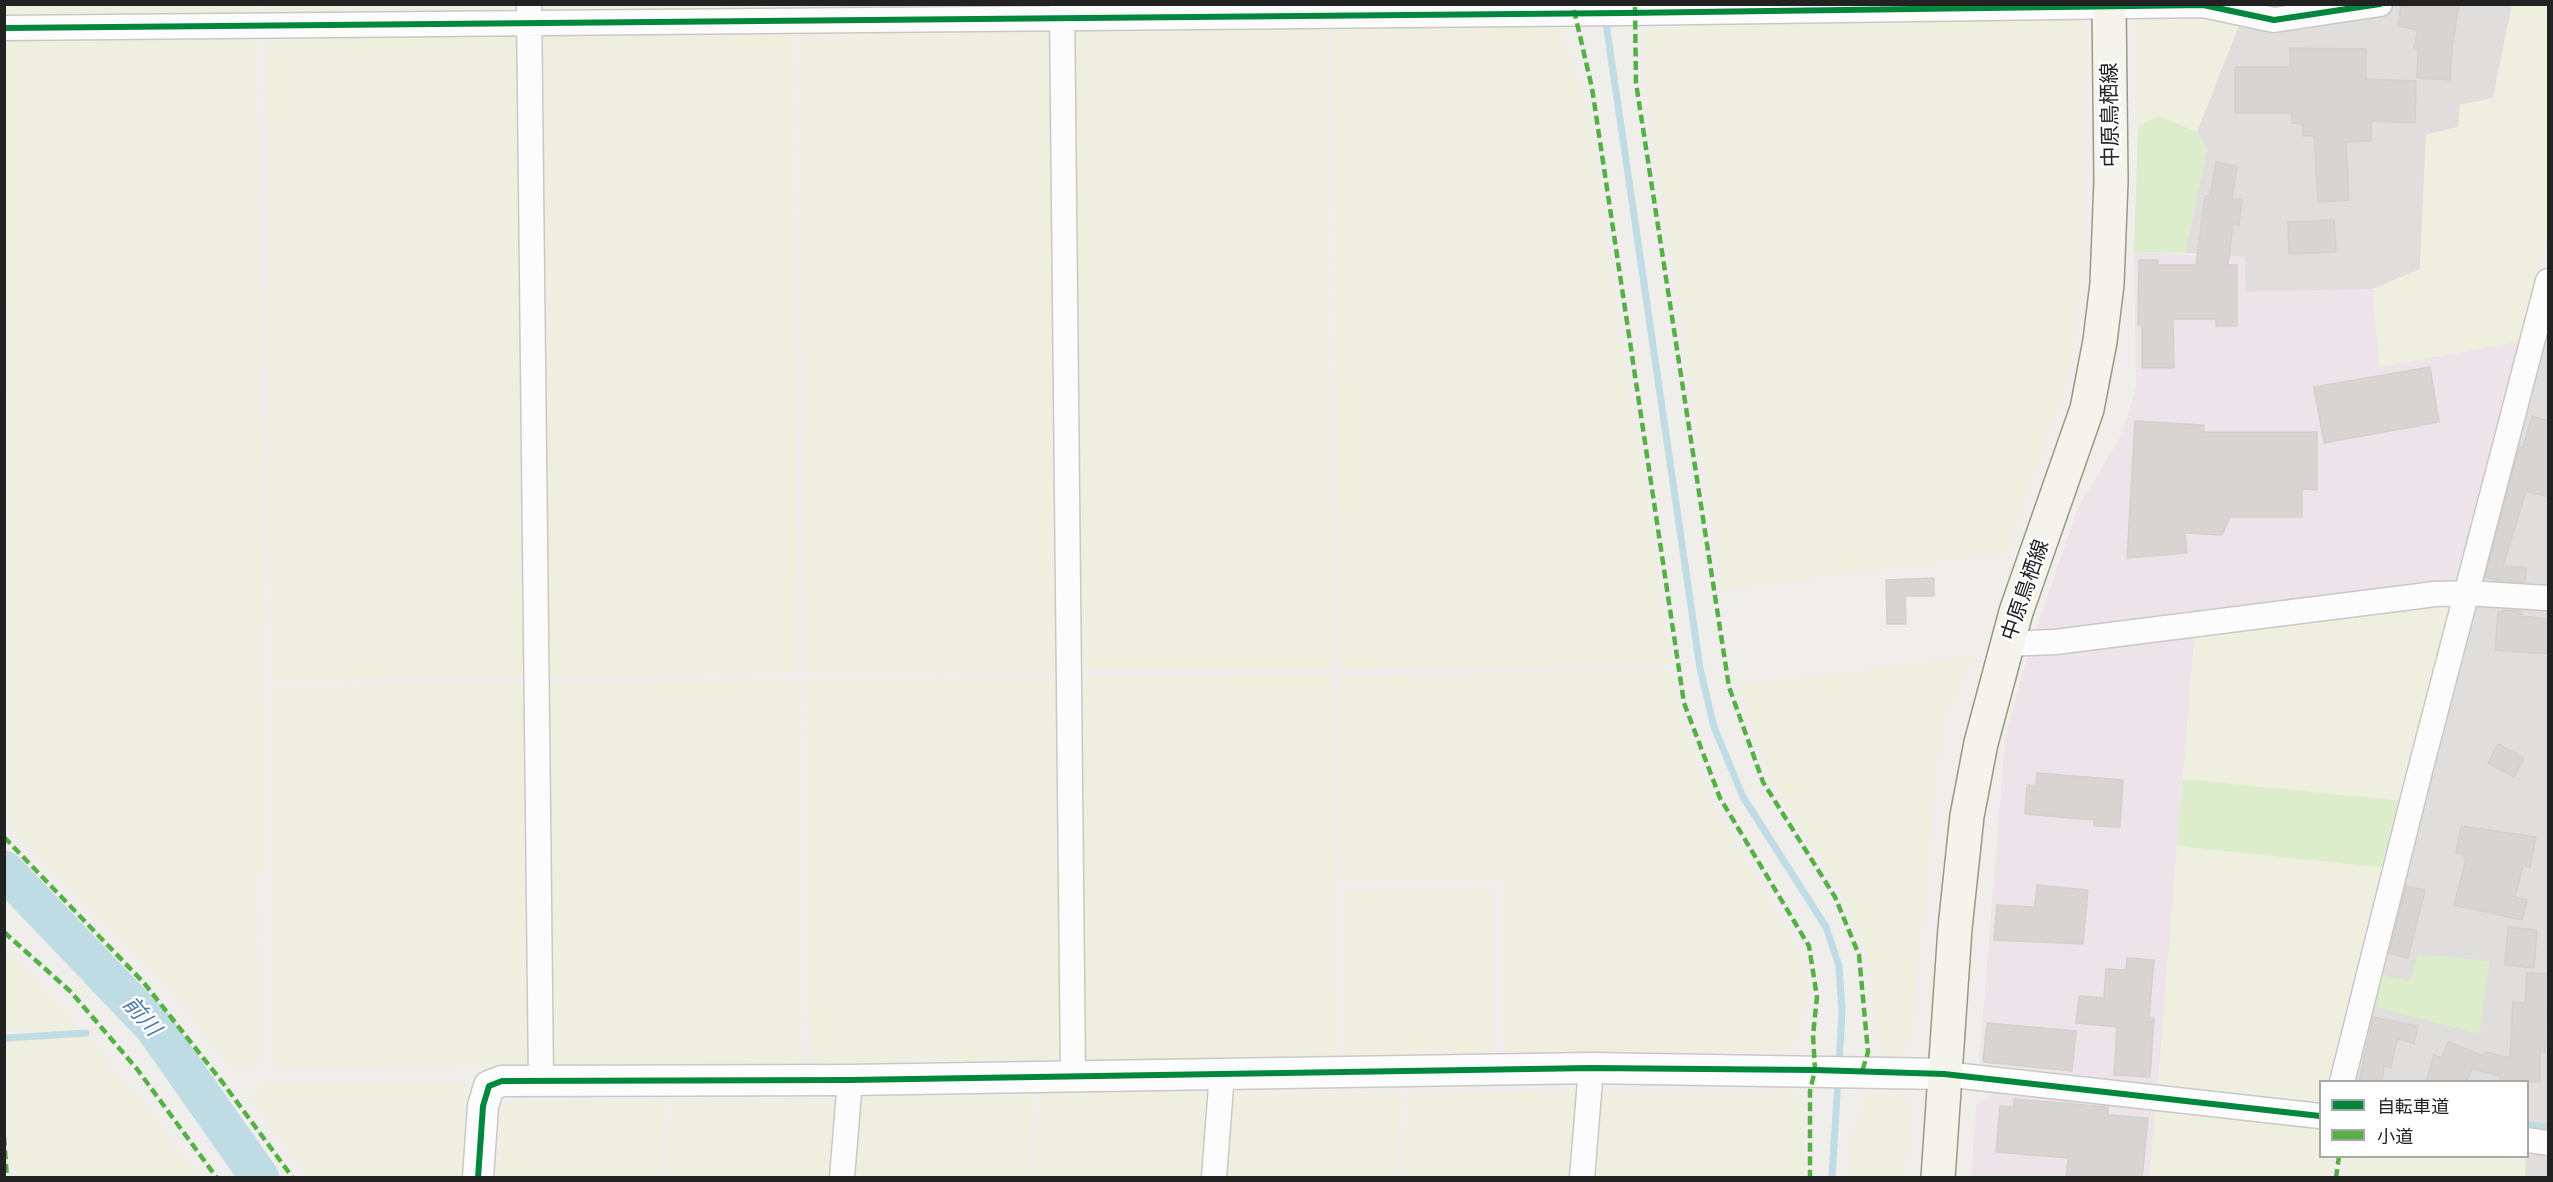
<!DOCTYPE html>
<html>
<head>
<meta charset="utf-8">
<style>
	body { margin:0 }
	#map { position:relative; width:2553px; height:1182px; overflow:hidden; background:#f0eeeb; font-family:Ubuntu,"Noto Sans JP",sans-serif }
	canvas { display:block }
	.frame { position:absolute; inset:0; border:6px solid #222; pointer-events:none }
	.legend { position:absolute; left:2319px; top:1080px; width:210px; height:78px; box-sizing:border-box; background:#fff; border:2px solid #a7a7a7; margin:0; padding:8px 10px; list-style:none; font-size:18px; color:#222 }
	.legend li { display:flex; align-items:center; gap:12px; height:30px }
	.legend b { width:30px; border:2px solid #a7a7a7 }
</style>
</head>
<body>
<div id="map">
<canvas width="2553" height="1182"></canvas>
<div class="frame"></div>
<ul class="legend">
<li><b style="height:8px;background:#00873e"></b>自転車道</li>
<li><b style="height:8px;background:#55b145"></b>小道</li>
</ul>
</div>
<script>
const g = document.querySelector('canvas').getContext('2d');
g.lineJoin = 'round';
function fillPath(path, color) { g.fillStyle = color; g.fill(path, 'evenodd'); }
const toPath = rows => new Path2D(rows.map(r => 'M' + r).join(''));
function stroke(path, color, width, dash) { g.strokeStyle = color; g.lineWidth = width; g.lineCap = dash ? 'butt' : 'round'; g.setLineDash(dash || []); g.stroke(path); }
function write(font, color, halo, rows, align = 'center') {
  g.font = font + ' Ubuntu,"Noto Sans JP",sans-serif'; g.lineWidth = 5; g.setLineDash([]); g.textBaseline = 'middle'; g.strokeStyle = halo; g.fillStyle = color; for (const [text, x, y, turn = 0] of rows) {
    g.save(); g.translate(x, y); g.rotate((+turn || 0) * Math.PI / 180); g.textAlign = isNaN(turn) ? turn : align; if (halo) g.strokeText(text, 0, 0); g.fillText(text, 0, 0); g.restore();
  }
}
const residential = toPath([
	[2189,5,2512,5,2493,98,2460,105,2458,127,2426,135,2420,269,2373,289,2246,292,2244,257,2185,253,2207,149,2197,132,2241,20],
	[2548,264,2548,1177,2525,1177,2528,1082,2329,1082,2456,601,2456,582,2520,341]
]);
const industrial = toPath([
	[2134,252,2244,257,2246,292,2373,289,2380,367,2520,341,2456,582,2033,637,2078,508,2122,434,2136,387],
	[2195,630,2158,1085,1979,1064,2005,739,2029,650],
	[1996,1092,2156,1107,2150,1177,1971,1178,1976,1105]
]);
const farmland = toPath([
	[5,4,259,5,260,17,9,19,5,15],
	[521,4,515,18,265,19,265,5],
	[792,4,792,13,540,17,536,5],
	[1055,4,1055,7,800,12,800,5],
	[2512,5,2548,5,2548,235,2520,341,2379,367,2373,289,2420,269,2426,135,2458,127,2460,105,2493,98],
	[2190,13,2241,19,2197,132,2159,116,2138,126,2137,17],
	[2085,15,2082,275,2067,380,2006,553,1723,590,1645,82,1645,30,1766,18],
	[1326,22,1333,669,1077,669,1071,29],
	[1332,22,1510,23,1558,26,1585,98,1670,661,1656,666,1340,669],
	[1046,23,1055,32,1060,671,806,672,798,28],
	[792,28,798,673,544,675,540,30],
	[512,29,520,35,527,675,271,680,266,33],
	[257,33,265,871,257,871,259,1062,253,1069,232,1068,174,994,12,827,4,38],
	[2456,601,2403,801,2183,779,2195,630],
	[1975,656,1941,723,1911,1040,1901,1054,1881,1054,1867,953,1839,889,1771,780,1737,686],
	[1671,671,1677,707,1709,798,1800,953,1806,978,1807,1003,1794,1033,1793,1050,1506,1055,1505,878,1342,879,1340,676],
	[1332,675,1336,1056,1081,1060,1078,676],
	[1061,677,1061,1061,810,1063,806,680],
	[798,681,802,1062,549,1066,545,683],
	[524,683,531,1064,279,1069,274,1063,272,688],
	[2177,846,2386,868,2329,1081,2320,1082,2320,1100,2158,1085],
	[1492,888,1492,1055,1344,1055,1344,892],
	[4,949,5,949,78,1029,7,1032],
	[85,1035,140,1100,199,1177,15,1177,7,1040],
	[266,1083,466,1083,462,1177,310,1177,250,1097],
	[1577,1090,1570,1177,1402,1177,1409,1094],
	[1793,1090,1793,1102,1804,1103,1804,1177,1596,1177,1602,1091],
	[1215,1093,1207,1177,1033,1178,1040,1095],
	[1231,1094,1402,1094,1395,1177,1224,1178],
	[1868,1094,1900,1094,1910,1102,1904,1177,1851,1177,1854,1129],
	[1033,1096,1027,1177,854,1177,861,1097],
	[672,1098,844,1098,836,1177,666,1178],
	[665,1100,659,1177,497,1177,501,1111,511,1101],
	[2156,1107,2320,1128,2320,1156,2330,1157,2329,1177,2150,1178],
	[2346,1157,2526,1157,2525,1177,2345,1177]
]);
const grass = toPath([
	[2159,116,2197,132,2207,149,2185,253,2134,252,2138,126],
	[2183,779,2403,801,2386,868,2177,846],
	[2418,954,2490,961,2479,1034,2377,1007,2381,975,2410,981]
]);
const stream = toPath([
	[1605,16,1700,668,1714,727,1743,797,1826,927,1839,966,1842,1011,1839,1065],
	[7,1038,86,1033],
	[2528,1125,2548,1127],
	[1832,1178,1838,1079]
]);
const river = toPath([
	[4,870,154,1027,260,1178]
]);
const building = toPath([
	[2401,4,2459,4,2452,48,2450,80,2417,78,2418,49,2414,48,2418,30,2398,26,2401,4],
	[2290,48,2366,49,2366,79,2416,81,2415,123,2371,121,2371,141,2346,142,2349,200,2318,202,2314,136,2303,136,2303,124,2292,123,2292,113,2235,113,2235,67,2290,67,2290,48],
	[2216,162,2237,166,2232,199,2242,200,2239,225,2233,224,2228,265,2237,265,2237,326,2216,326,2216,319,2173,319,2174,368,2142,368,2142,325,2138,325,2139,260,2158,260,2158,265,2196,265,2205,196,2210,196,2216,162],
	[2334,220,2336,252,2289,254,2288,222,2334,220],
	[2430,367,2439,422,2324,443,2314,387,2430,367],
	[2532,416,2548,421,2548,497,2526,491,2503,566,2526,568,2525,582,2501,581,2485,577,2519,447,2523,448,2532,416],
	[2135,421,2204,425,2203,432,2317,432,2317,490,2302,489,2302,517,2230,517,2222,535,2185,533,2187,553,2127,558,2135,421],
	[1934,578,1934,596,1905,596,1906,624,1887,624,1886,580,1934,578],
	[2503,610,2522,611,2521,616,2548,619,2548,654,2495,650,2498,612,2503,612,2503,610],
	[2498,744,2524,758,2514,777,2488,763,2498,744],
	[2037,773,2123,780,2120,827,2094,826,2094,820,2025,814,2027,785,2036,786,2037,773],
	[2461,826,2536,837,2530,867,2523,866,2515,897,2527,900,2522,920,2454,905,2466,859,2464,859,2465,855,2456,853,2461,826],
	[2037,885,2088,890,2083,944,1994,940,1997,905,2035,907,2037,885],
	[2406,886,2425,890,2408,958,2389,953,2406,886],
	[2508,927,2537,930,2534,968,2505,965,2508,927],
	[2127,958,2154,960,2149,1018,2154,1018,2150,1077,2114,1075,2117,1027,2076,1023,2079,996,2104,998,2106,969,2126,970,2127,958],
	[2527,973,2548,974,2545,1052,2540,1052,2540,1082,2500,1082,2500,1076,2472,1069,2467,1082,2426,1082,2434,1055,2442,1058,2448,1042,2484,1056,2485,1052,2510,1058,2513,1002,2525,1003,2527,973],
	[2373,1017,2418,1026,2414,1043,2397,1039,2391,1068,2384,1066,2382,1082,2359,1082,2373,1017],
	[1987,1023,2076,1031,2072,1071,1983,1062,1987,1023],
	[2014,1099,2108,1107,2108,1115,2148,1118,2142,1178,2066,1178,2068,1158,1996,1152,2000,1106,2014,1107,2014,1099]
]);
const minor = toPath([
	[529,4,541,1081],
	[1062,4,1073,1076],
	[4,28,1624,13,2203,5,2274,20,2380,4],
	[2006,644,2055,642,2435,594,2466,593,2548,598],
	[1944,1074,2320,1116],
	[2342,1082,2420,771,2548,281],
	[2528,1140,2548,1143],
	[842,1178,850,1080],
	[1214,1178,1222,1073],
	[1582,1178,1591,1068]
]);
const tertiary = toPath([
	[478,1178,483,1106,489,1086,502,1081,850,1080,1591,1068,1944,1074]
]);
const secondary = toPath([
	[1938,1178,1955,928,1967,816,1981,743,2016,612,2087,409,2100,341,2107,284,2111,181,2109,4]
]);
const quiet = toPath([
	[1635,7,1636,83,1729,687,1763,782,1835,897,1859,955,1868,1052,1862,1072],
	[1574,10,1592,88,1684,703,1720,798,1809,946,1817,997,1813,1035,1815,1070,1810,1091,1810,1178],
	[4,837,144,983,223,1083,293,1178],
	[4,932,71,992,137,1069,217,1178],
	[4,1137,7,1178],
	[2336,1178,2339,1156]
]);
const cycleway = toPath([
	[4,28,1624,13,2203,5,2274,20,2380,4],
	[478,1178,483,1106,489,1086,502,1081,850,1080,1591,1068,1815,1070,1944,1074,2320,1116]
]);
const streetNames = [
	["中原鳥栖線",2110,115,-91],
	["中原鳥栖線",2025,590,-71]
];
const waterNames = [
	["前川",142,1016,49]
];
fillPath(residential, '#dfdedc');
fillPath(industrial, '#ede4e9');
fillPath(farmland, '#efefdf');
fillPath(grass, '#ddeccb');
stroke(stream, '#bfdbe3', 7);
stroke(river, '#bfdbe3', 39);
fillPath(building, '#d7d4d2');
stroke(building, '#d3d0cc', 1.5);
stroke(minor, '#c9c8c7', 27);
stroke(tertiary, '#c9c8c7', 33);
stroke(secondary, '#999a82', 36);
stroke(minor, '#fdfcfc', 24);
stroke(tertiary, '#fdfcfc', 30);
stroke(secondary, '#f4f4ed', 33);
stroke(quiet, '#55b145', 4.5, [9, 4.5]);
stroke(cycleway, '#00873e', 6);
write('21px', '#222', '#fff', streetNames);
write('italic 22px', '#4a7aab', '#fff', waterNames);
</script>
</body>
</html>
